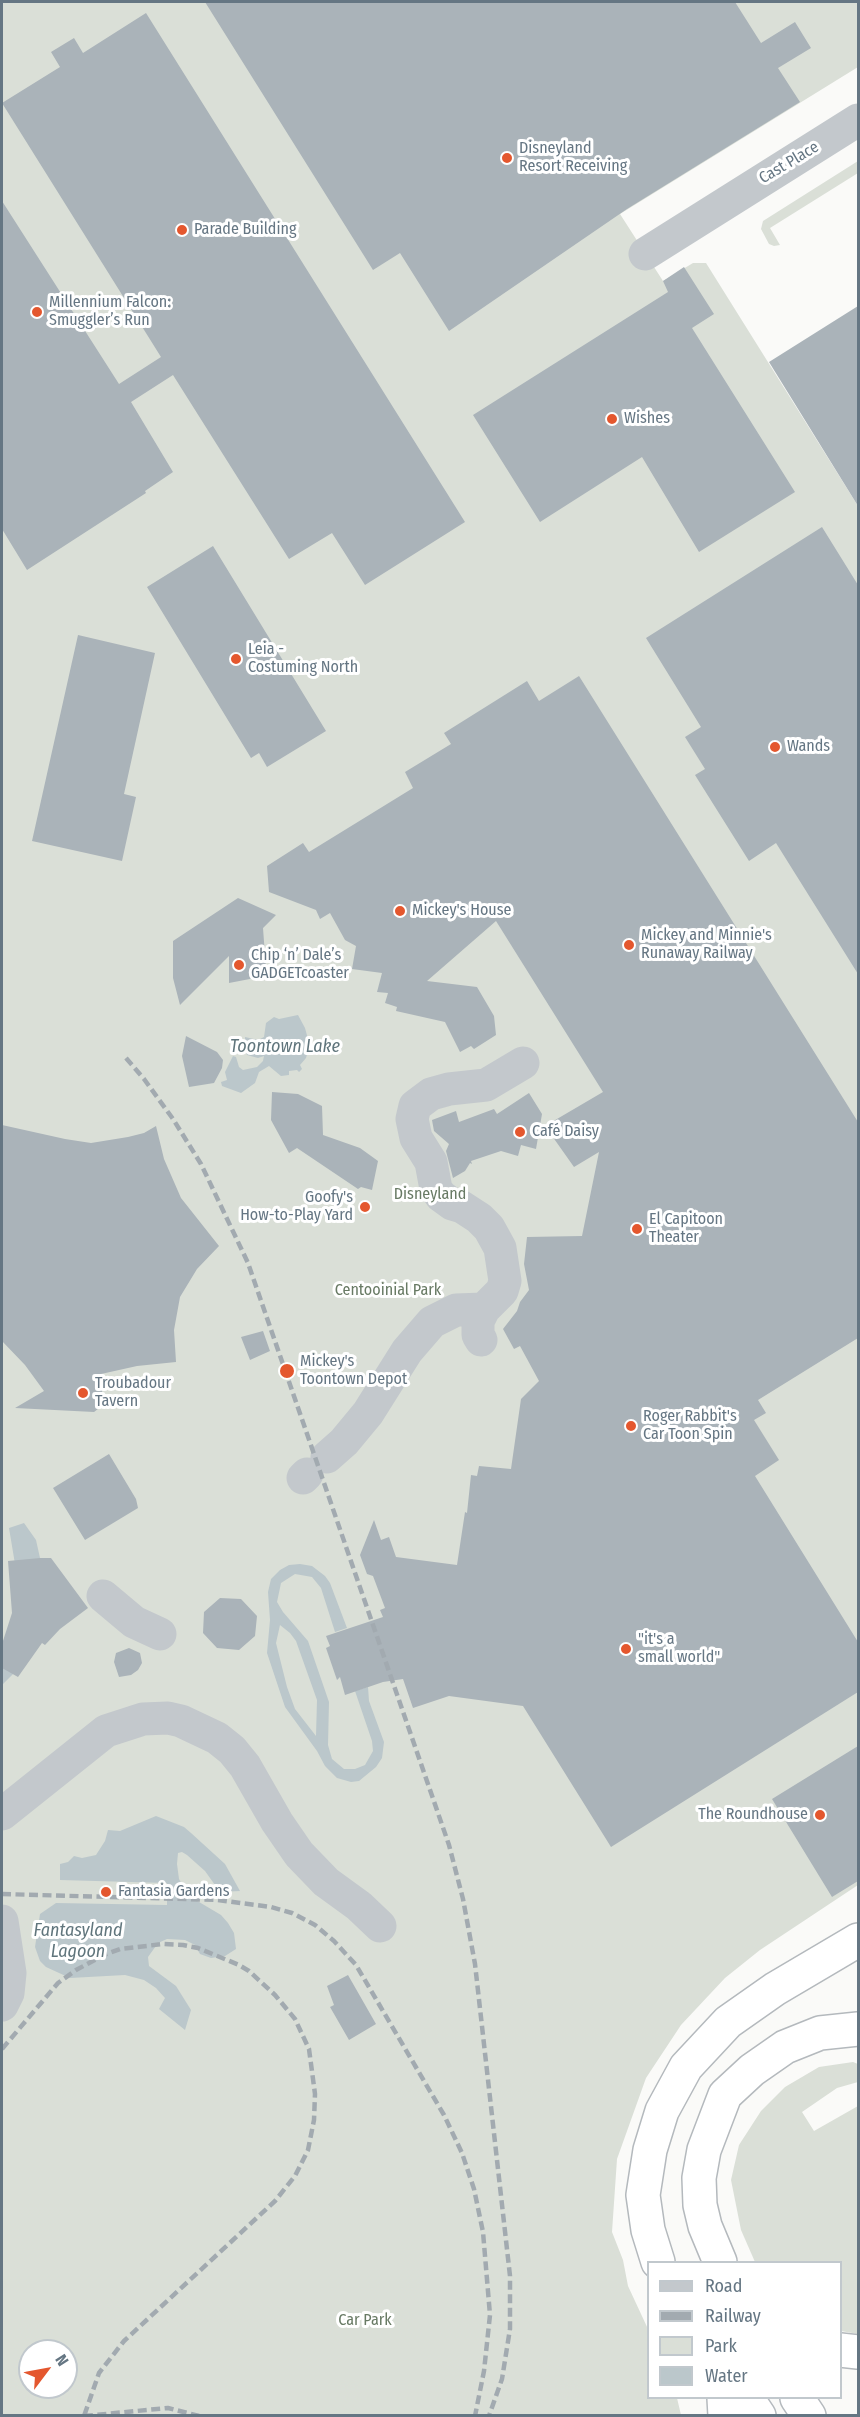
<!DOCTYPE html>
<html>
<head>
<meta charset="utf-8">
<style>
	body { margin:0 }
	#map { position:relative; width:860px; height:2417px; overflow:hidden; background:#fafaf8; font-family:"Fira Sans Condensed",sans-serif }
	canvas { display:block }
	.frame { position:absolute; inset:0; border:3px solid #657683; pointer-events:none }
	.legend { position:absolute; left:647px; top:2261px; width:195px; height:138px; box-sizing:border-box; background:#fff; border:2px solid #c1c8cd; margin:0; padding:8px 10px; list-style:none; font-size:18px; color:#657683 }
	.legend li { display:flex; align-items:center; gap:12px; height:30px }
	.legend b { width:30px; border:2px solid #c1c8cd }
	.north { position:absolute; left:18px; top:2339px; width:60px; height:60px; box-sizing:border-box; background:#fff; border:2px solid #c1c8cd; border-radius:50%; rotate:58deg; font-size:16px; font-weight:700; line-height:24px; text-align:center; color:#657683 }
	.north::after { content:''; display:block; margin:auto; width:21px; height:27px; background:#e4572e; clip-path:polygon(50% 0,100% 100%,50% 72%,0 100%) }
</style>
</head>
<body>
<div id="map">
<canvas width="860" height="2417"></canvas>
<div class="frame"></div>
<ul class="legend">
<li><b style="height:8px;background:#c3c8cc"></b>Road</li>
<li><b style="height:8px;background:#a2aab0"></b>Railway</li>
<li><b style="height:16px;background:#dadfd7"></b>Park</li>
<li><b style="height:16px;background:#bbc7cb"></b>Water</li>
</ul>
<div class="north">N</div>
</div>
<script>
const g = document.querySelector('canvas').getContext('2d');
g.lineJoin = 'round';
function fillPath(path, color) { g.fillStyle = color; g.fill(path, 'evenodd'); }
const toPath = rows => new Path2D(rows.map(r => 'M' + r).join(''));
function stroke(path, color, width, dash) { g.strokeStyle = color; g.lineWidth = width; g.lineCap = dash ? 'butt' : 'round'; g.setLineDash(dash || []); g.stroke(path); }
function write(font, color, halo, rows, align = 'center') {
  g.font = font + ' "Fira Sans Condensed",sans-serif'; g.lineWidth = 6; g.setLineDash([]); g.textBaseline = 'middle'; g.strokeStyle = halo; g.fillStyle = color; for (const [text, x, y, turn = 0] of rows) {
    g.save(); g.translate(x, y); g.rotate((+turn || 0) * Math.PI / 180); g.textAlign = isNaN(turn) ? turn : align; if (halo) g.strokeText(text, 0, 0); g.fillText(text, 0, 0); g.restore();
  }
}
const green = toPath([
	[2,2,858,2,858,67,620,214,663,281,693,263,706,263,858,506,858,1885,760,1950,725,1978,681,2025,646,2078,617,2159,612,2232,623,2260,628,2286,648,2329,648,2398,677,2398,681,2415,2,2415],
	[30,2351,66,2351,66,2387,30,2387],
	[858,161,858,173,770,228,780,245,774,246,769,244,761,229,763,221],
	[853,2062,858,2064,858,2082,837,2088,802,2112,814,2131,858,2106,858,2334,841,2331,840,2262,755,2262,741,2230,731,2180,739,2145,761,2111,785,2087,819,2067]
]);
const water = toPath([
	[298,1015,305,1028,308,1039,308,1051,306,1058,300,1065,302,1069,299,1072,297,1070,289,1071,289,1075,281,1076,269,1066,259,1072,255,1083,241,1093,222,1086,221,1082,227,1080,225,1072,233,1056,236,1057,239,1067,243,1070,257,1067,263,1061,264,1056,258,1058,247,1055,245,1050,251,1046,258,1048,260,1043,245,1043,245,1037,258,1040,264,1037,266,1023,274,1017,279,1019],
	[24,1523,36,1540,40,1558,14,1673,2,1685,2,1656,9,1643,19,1588,9,1528],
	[300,1564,312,1566,325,1576,330,1583,347,1628,335,1632,321,1588,312,1577,295,1574,281,1583,277,1602,283,1612,308,1641,329,1702,328,1745,332,1759,344,1769,355,1769,365,1765,373,1751,372,1741,355,1691,368,1687,369,1701,384,1742,382,1758,376,1767,359,1781,351,1782,337,1778,325,1766,317,1751,285,1707,267,1653,270,1620,268,1592,271,1579,280,1570,289,1565],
	[280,1625,290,1633,296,1641,317,1700,316,1736,295,1709,287,1687,276,1643],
	[156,1816,184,1827,191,1833,225,1864,240,1891,220,1892,205,1871,187,1855,182,1852,178,1853,177,1864,179,1879,184,1888,194,1899,221,1915,228,1923,234,1933,236,1949,225,1956,211,1958,200,1954,195,1945,185,1940,167,1939,158,1943,148,1957,149,1966,176,1986,191,2010,185,2030,159,2009,165,1998,156,1988,144,1980,125,1975,70,1978,46,1967,40,1961,35,1947,40,1914,56,1903,167,1905,167,1883,60,1880,60,1864,68,1862,74,1856,82,1858,96,1855,105,1841,108,1830,120,1831]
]);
const building = toPath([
	[205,2,735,2,761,43,795,22,811,48,778,68,800,102,627,209,449,331,400,253,373,270],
	[146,13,465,522,365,585,332,533,289,559,173,375,131,402,173,472,145,491,146,493,27,570,2,529,2,201,119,384,161,357,2,103,60,67,51,52,74,38,83,53],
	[684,267,714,314,692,328,795,492,699,552,642,457,540,522,473,415,668,292,663,281],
	[858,306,858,506,769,362],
	[822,527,858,585,858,974,776,843,749,861,695,775,705,769,685,737,701,727,646,638],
	[213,546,326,731,267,767,259,753,251,758,147,587],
	[78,635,155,653,124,794,136,797,122,861,32,841],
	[579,676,858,1122,858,1338,758,1400,766,1413,754,1420,779,1460,755,1476,858,1642,858,1692,611,1847,523,1706,449,1696,413,1708,403,1679,383,1682,345,1695,340,1677,337,1680,326,1648,330,1646,326,1636,383,1617,380,1610,385,1608,373,1576,367,1574,360,1555,374,1520,381,1540,389,1537,396,1557,457,1565,465,1512,467,1513,471,1475,477,1476,479,1466,511,1469,521,1399,539,1381,520,1346,514,1349,503,1329,517,1311,520,1302,529,1290,524,1264,527,1237,582,1236,599,1152,574,1167,545,1126,603,1092,496,921,427,981,477,987,494,1016,496,1035,474,1049,471,1046,460,1052,445,1022,396,1011,397,1007,385,1003,388,993,377,992,382,973,352,969,356,946,345,940,330,913,320,919,316,910,269,892,267,866,303,843,309,852,413,788,405,772,451,744,444,733,527,681,539,701],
	[238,898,276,915,263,928,266,969,254,975,255,978,229,983,229,956,180,1005,173,978,173,941],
	[186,1036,217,1052,223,1060,222,1068,214,1083,189,1087,182,1056],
	[272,1092,298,1094,322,1106,323,1135,360,1148,378,1161,372,1190,361,1187,358,1189,297,1148,289,1153,271,1120],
	[529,1093,542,1114,536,1149,521,1145,518,1156,501,1151,471,1161,472,1164,470,1163,465,1171,453,1178,446,1151,449,1144,434,1131,432,1120,456,1111,459,1122,494,1109,497,1114],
	[2,1125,65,1139,91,1143,128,1137,144,1133,156,1126,164,1159,181,1198,219,1246,197,1269,180,1297,174,1330,176,1362,137,1366,101,1374,103,1405,94,1412,15,1408,44,1391,25,1365,2,1341],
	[263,1331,270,1351,250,1360,241,1337],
	[109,1454,136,1499,138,1508,85,1540,53,1488],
	[40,1558,51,1558,88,1608,60,1629,45,1645,42,1643,18,1677,2,1668,2,1644,12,1613,8,1561],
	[220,1598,241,1599,257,1616,255,1636,239,1650,217,1648,203,1633,204,1612],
	[129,1648,140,1653,142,1663,138,1670,131,1675,119,1677,114,1662,116,1653],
	[858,1746,858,1881,832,1897,772,1799],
	[348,1975,376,2024,349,2040,330,2007,334,2005,327,1986]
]);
const minor = toPath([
	[645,254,858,120],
	[481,1340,478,1335,478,1321,484,1309,502,1291,505,1281,500,1248,489,1228,479,1218,462,1207,452,1204,441,1196,436,1189,431,1162,416,1138,412,1119,415,1106,431,1094,449,1089,486,1085,523,1063],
	[327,1457,344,1442,368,1413,407,1351,432,1322,456,1310,484,1309],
	[303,1478,307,1474],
	[103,1596,134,1622,160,1634],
	[2,1814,106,1731,143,1719,168,1718,181,1721,217,1738,232,1750,245,1766,277,1822,299,1854,326,1882,359,1906,380,1926],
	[2,1921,10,1973,8,1993,2,2005]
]);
const highway = toPath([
	[658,2262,648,2230,643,2195,650,2150,662,2111,686,2067,728,2022,775,1989,858,1940],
	[720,2262,705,2226,700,2205,699,2178,704,2150,725,2095,752,2070,785,2047,820,2033,858,2029],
	[840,2350,858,2352],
	[724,2398,725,2416],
	[747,2398,759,2416],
	[797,2398,809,2416]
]);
const rail = toPath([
	[126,1058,144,1079,173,1119,201,1164,248,1263,449,1845,463,1899,475,1964,510,2276,510,2329,502,2379,489,2416],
	[2,1894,218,1900,271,1907,292,1913,315,1925,334,1941,356,1965,444,2115,462,2153,474,2189,483,2232,490,2315,484,2371,475,2416],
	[2,2049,58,1983,76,1970,104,1955,120,1949,163,1944,183,1945,198,1948,239,1965,249,1971,275,1995,295,2019,309,2049,315,2094,314,2120,308,2150,295,2176,275,2201,124,2341,99,2373,84,2416],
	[84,2416,168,2408,199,2416]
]);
const markers = [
	[507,158,6,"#e4572e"],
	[182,230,6,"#e4572e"],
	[37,312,6,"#e4572e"],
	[612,419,6,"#e4572e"],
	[236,659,6,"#e4572e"],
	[775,747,6,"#e4572e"],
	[400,911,6,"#e4572e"],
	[629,945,6,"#e4572e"],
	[239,965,6,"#e4572e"],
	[520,1132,6,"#e4572e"],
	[365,1207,6,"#e4572e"],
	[637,1229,6,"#e4572e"],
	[287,1371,8,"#e4572e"],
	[83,1393,6,"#e4572e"],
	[631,1426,6,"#e4572e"],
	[626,1649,6,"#e4572e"],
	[820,1815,6,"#e4572e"],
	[106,1892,6,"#e4572e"]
];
const poiNames = [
	["Disneyland",519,149],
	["Resort Receiving",519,167],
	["Parade Building",194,230],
	["Millennium Falcon:",49,303],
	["Smuggler’s Run",49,321],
	["Wishes",624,419],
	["Leia -",248,650],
	["Costuming North",248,668],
	["Wands",787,747],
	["Mickey's House",412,911],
	["Mickey and Minnie's",641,936],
	["Runaway Railway",641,954],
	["Chip ‘n’ Dale’s",251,956],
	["GADGETcoaster",251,974],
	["Café Daisy",532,1132],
	["Goofy's",353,1198,"right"],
	["How-to-Play Yard",353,1216,"right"],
	["El Capitoon",649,1220],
	["Theater",649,1238],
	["Mickey's",300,1362],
	["Toontown Depot",300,1380],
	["Troubadour",95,1384],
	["Tavern",95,1402],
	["Roger Rabbit's",643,1417],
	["Car Toon Spin",643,1435],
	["\"it's a",638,1640],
	["small world\"",638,1658],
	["The Roundhouse",808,1815,"right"],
	["Fantasia Gardens",118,1892]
];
const streetNames = [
	["Cast Place",789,163,-31]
];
const parkNames = [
	["Disneyland",430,1195],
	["Centooinial Park",388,1291],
	["Car Park",365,2321]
];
const waterNames = [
	["Toontown Lake",285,1047],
	["Fantasyland",78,1931],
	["Lagoon",78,1952]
];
fillPath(green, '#dadfd7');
fillPath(water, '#bbc7cb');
fillPath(building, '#aab3b9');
stroke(highway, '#b4b9bd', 36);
stroke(minor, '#c3c8cc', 33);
stroke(highway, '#fff', 33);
stroke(rail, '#a2aab0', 4.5, [9, 4.5]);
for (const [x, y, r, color] of markers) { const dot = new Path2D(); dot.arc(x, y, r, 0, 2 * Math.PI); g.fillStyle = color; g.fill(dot); stroke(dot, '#fff', 2); }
write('16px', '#657683', '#fff', poiNames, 'left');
write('16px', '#657683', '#fff', streetNames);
write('16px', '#687a64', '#fff', parkNames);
write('italic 18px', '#60757c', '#fff', waterNames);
</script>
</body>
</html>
